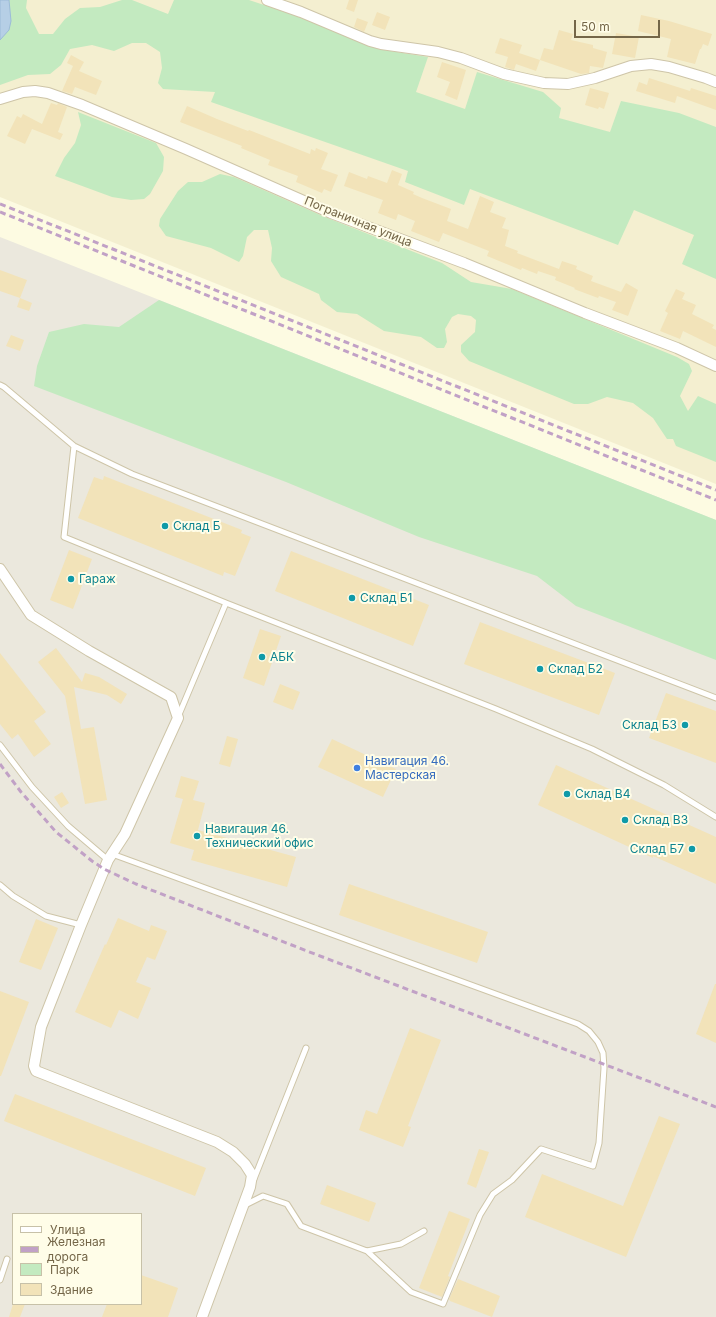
<!DOCTYPE html>
<html>
<head>
<meta charset="utf-8">
<style>
	body { margin:0 }
	#map { position:relative; width:716px; height:1317px; overflow:hidden; background:#fdfbe2; font-family:Inter,sans-serif }
	canvas { display:block }
	.legend { position:absolute; left:12px; top:1213px; width:130px; height:92px; box-sizing:border-box; background:#fffde8; border:1px solid #c7c1a8; margin:0; padding:5px 7px; list-style:none; font-size:12px; color:#746648 }
	.legend li { display:flex; align-items:center; gap:8px; height:20px }
	.legend b { width:20px; border:1px solid #c7c1a8 }
	.scale { position:absolute; left:574px; top:20px; width:86px; height:18px; box-sizing:border-box; border:2px solid #746648; border-top:0; padding-left:5px; font-size:12px; line-height:14px; white-space:nowrap; color:#746648; -webkit-text-stroke:3px #fffde8; paint-order:stroke }
</style>
</head>
<body>
<div id="map">
<canvas width="716" height="1317"></canvas>
<ul class="legend">
<li><b style="height:5px;background:#fff"></b>Улица</li>
<li><b style="height:5px;background:#c1a1c6"></b>Железная дорога</li>
<li><b style="height:11px;background:#c3eac0"></b>Парк</li>
<li><b style="height:11px;background:#f2e3b9"></b>Здание</li>
</ul>
<div class="scale">50 m</div>
</div>
<script>
const g = document.querySelector('canvas').getContext('2d');
g.lineJoin = 'round';
function fillPath(path, color) { g.fillStyle = color; g.fill(path, 'evenodd'); }
const toPath = rows => new Path2D(rows.map(r => 'M' + r).join(''));
function stroke(path, color, width, dash) { g.strokeStyle = color; g.lineWidth = width; g.lineCap = dash ? 'butt' : 'round'; g.setLineDash(dash || []); g.stroke(path); }
function write(font, color, halo, rows, align = 'center') {
  g.font = font + ' Inter,sans-serif'; g.lineWidth = 4; g.setLineDash([]); g.textBaseline = 'middle'; g.strokeStyle = halo; g.fillStyle = color; for (const [text, x, y, turn = 0] of rows) {
    g.save(); g.translate(x, y); g.rotate((+turn || 0) * Math.PI / 180); g.textAlign = isNaN(turn) ? turn : align; if (halo) g.strokeText(text, 0, 0); g.fillText(text, 0, 0); g.restore();
  }
}
const residential = toPath([
	[0,0,716,0,716,484,0,197]
]);
const industrial = toPath([
	[0,237,716,520,716,1317,0,1317],
	[13,1214,141,1214,141,1304,13,1304]
]);
const green = toPath([
	[0,0,27,0,26,8,39,34,53,34,65,19,80,8,100,7,122,0,132,0,168,14,174,0,249,0,300,17,378,49,428,57,416,92,465,109,477,72,543,92,561,108,559,118,610,132,621,101,679,113,716,127,716,279,682,264,694,235,634,210,618,245,470,189,464,205,405,182,408,171,211,102,215,92,163,89,158,83,162,68,160,52,146,43,132,43,114,51,92,45,70,49,61,65,50,74,28,75,0,85],
	[78,112,156,143,164,157,163,171,150,194,144,199,131,200,112,197,55,176,64,158,75,143,81,125],
	[220,174,234,177,325,217,442,263,471,282,512,289,677,357,689,364,692,371,680,396,688,411,698,396,716,404,716,462,676,446,673,439,667,439,653,418,633,403,607,397,588,404,574,404,469,361,461,352,461,345,475,332,476,320,471,316,458,314,452,317,445,329,447,342,444,348,437,348,421,337,384,331,357,314,337,312,321,300,319,294,281,277,271,261,272,248,268,230,254,230,247,237,243,256,239,262,211,248,166,236,159,226,160,219,178,191,188,182,202,182],
	[159,300,716,520,716,660,576,606,537,576,419,537,286,482,34,386,37,366,49,332,84,324,119,327]
]);
const water = toPath([
	[0,0,9,0,11,21,9,30,0,40,0,0]
]);
const building = toPath([
	[349,0,358,0,354,12,346,9],
	[377,12,390,17,385,30,372,25],
	[641,15,669,21,712,34,708,46,703,44,701,49,700,49,695,64,667,57,671,39,638,31],
	[357,18,368,22,364,32,354,27],
	[559,30,573,34,571,40,593,45,593,48,607,52,603,68,590,66,589,73,581,74,540,60,544,48,553,50],
	[616,33,639,37,635,58,612,54],
	[500,38,522,45,519,53,540,60,536,71,516,64,514,70,505,67,508,57,495,53],
	[71,55,84,62,79,71,102,81,96,95,75,87,72,94,62,91,73,66,67,63],
	[442,62,466,70,457,100,445,95,450,82,437,77],
	[649,78,690,91,691,88,716,96,716,110,677,96,675,103,636,91,639,82,647,85],
	[590,88,609,93,604,109,599,107,598,109,585,105],
	[51,103,57,105,58,103,67,107,58,132,63,134,60,140,32,129,25,144,7,136,17,116,21,118,23,114,42,124],
	[187,106,217,119,248,131,249,130,310,154,311,149,315,151,316,148,328,153,321,169,338,175,331,192,324,189,322,193,296,182,298,176,268,165,270,160,241,148,242,146,180,122],
	[392,170,402,174,398,185,414,192,413,194,422,198,451,209,447,221,468,229,480,196,494,202,490,212,506,218,502,228,509,230,505,246,518,251,517,253,559,269,562,261,577,266,576,269,593,276,591,281,621,292,626,283,638,290,628,316,612,310,616,302,599,296,598,298,574,289,575,288,555,280,556,277,538,271,537,274,522,268,521,270,487,256,489,251,443,233,439,242,411,231,415,221,398,214,396,220,378,213,383,200,344,186,349,172,367,179,368,176,387,183],
	[0,270,27,280,20,298,0,291],
	[676,289,685,293,682,299,696,305,692,314,714,325,712,328,716,330,716,347,683,331,680,339,660,331,668,313,665,311],
	[20,298,32,303,29,311,17,307],
	[11,335,24,340,20,351,6,346],
	[104,476,242,530,241,533,251,537,235,576,224,572,223,576,78,518,94,477,103,480],
	[69,550,92,559,73,609,50,600],
	[291,551,429,605,413,646,275,591],
	[480,622,615,673,599,715,464,664],
	[260,629,281,636,264,686,243,678],
	[56,648,82,682,85,673,99,677,127,694,121,704,107,695,74,687,81,729,94,727,107,800,85,804,65,696,38,662],
	[0,653,46,712,34,721,51,744,34,757,18,734,12,739,0,724],
	[280,684,300,692,293,710,273,702],
	[666,693,716,711,716,763,649,738],
	[227,736,238,739,230,767,219,764],
	[332,739,396,769,383,797,318,767],
	[556,765,716,837,716,884,653,856,653,858,538,805],
	[181,776,199,781,193,800,205,803,198,830,296,857,287,887,191,860,194,850,170,843,183,799,175,797],
	[62,792,69,803,61,808,54,797],
	[349,884,488,932,477,963,339,915],
	[118,918,149,931,151,925,167,931,155,960,147,957,136,982,151,988,138,1019,119,1010,111,1028,75,1012,105,944,106,945],
	[36,919,58,928,41,970,19,962],
	[715,984,716,984,716,1043,696,1034],
	[0,991,29,1002,1,1076,0,1076],
	[410,1028,441,1040,408,1126,411,1127,403,1147,359,1130,366,1110,377,1114],
	[15,1094,206,1168,195,1196,4,1121],
	[659,1116,680,1124,626,1257,525,1217,542,1174,623,1206],
	[479,1149,489,1152,476,1188,467,1184],
	[327,1185,376,1203,369,1222,320,1204],
	[449,1211,470,1219,448,1276,450,1277,442,1297,419,1288],
	[141,1275,178,1288,168,1317,102,1317,107,1304,141,1304],
	[458,1279,500,1296,492,1317,450,1301,449,1299],
	[13,1304,25,1304,20,1317,9,1317]
]);
const lane = toPath([
	[0,385,4,387,74,446,132,474,716,698],
	[74,446,64,537,226,603],
	[178,717,226,603,496,709,592,749,664,785,716,817],
	[0,745,32,787,68,826,108,860],
	[112,854,578,1024,589,1031,598,1042,603,1053,604,1068,599,1143,593,1166,541,1149,512,1180,493,1194,480,1215,443,1304,411,1292,367,1251],
	[0,885,13,896,46,916,81,925],
	[254,1179,306,1048],
	[245,1205,263,1196,287,1204,301,1226,367,1251,401,1244,424,1231],
	[0,1280,7,1259]
]);
const street = toPath([
	[267,0,301,12,370,41,381,44,438,52,461,58,504,74,544,83,568,84,595,78,631,66,651,64,669,67,706,78,716,82],
	[0,99,23,92,35,91,48,93,82,105,186,149,331,213,464,263,585,313,677,348,716,366],
	[0,569,31,615,89,651,171,697,178,718,125,834,108,860,81,925,41,1027,34,1066,36,1071,217,1142,233,1152,245,1164,252,1175,250,1187,202,1317]
]);
const rail = toPath([
	[0,204,716,490],
	[0,212,716,500],
	[0,764,21,792,56,832,92,861,104,869,136,884,307,951,716,1107]
]);
const markers = [
	[165,526,4,"#0f9aa8"],
	[71,579,4,"#0f9aa8"],
	[352,598,4,"#0f9aa8"],
	[262,657,4,"#0f9aa8"],
	[540,669,4,"#0f9aa8"],
	[685,725,4,"#0f9aa8"],
	[357,768,4,"#3f7fe0"],
	[567,794,4,"#0f9aa8"],
	[625,820,4,"#0f9aa8"],
	[197,836,4,"#0f9aa8"],
	[692,849,4,"#0f9aa8"]
];
const streetNames = [
	["Пограничная улица",358,222,22]
];
const cultureNames = [
	["Склад Б",173,526],
	["Гараж",79,579],
	["Склад Б1",360,598],
	["АБК",270,657],
	["Склад Б2",548,669],
	["Склад Б3",677,725,"right"],
	["Склад В4",575,794],
	["Склад В3",633,820],
	["Навигация 46.",205,829],
	["Технический офис",205,843],
	["Склад Б7",684,849,"right"]
];
const shopNames = [
	["Навигация 46.",365,761],
	["Мастерская",365,775]
];
fillPath(residential, '#f4efd0');
fillPath(industrial, '#ebe8dd');
fillPath(green, '#c3eac0');
fillPath(water, '#b6cfe6');
stroke(water, '#9cbbd8', 1);
fillPath(building, '#f2e3b9');
stroke(lane, '#cec5a8', 7);
stroke(street, '#cec5a8', 12);
stroke(lane, '#fff', 5);
stroke(street, '#fff', 10);
stroke(rail, '#c1a1c6', 3, [6, 4]);
for (const [x, y, r, color] of markers) { const dot = new Path2D(); dot.arc(x, y, r, 0, 2 * Math.PI); g.fillStyle = color; g.fill(dot); stroke(dot, '#fffde8', 1.5); }
write('12px', '#746648', '#fffde8', streetNames);
write('12px', '#0d838f', '#fffde8', cultureNames, 'left');
write('12px', '#366cbe', '#fffde8', shopNames, 'left');
</script>
</body>
</html>
